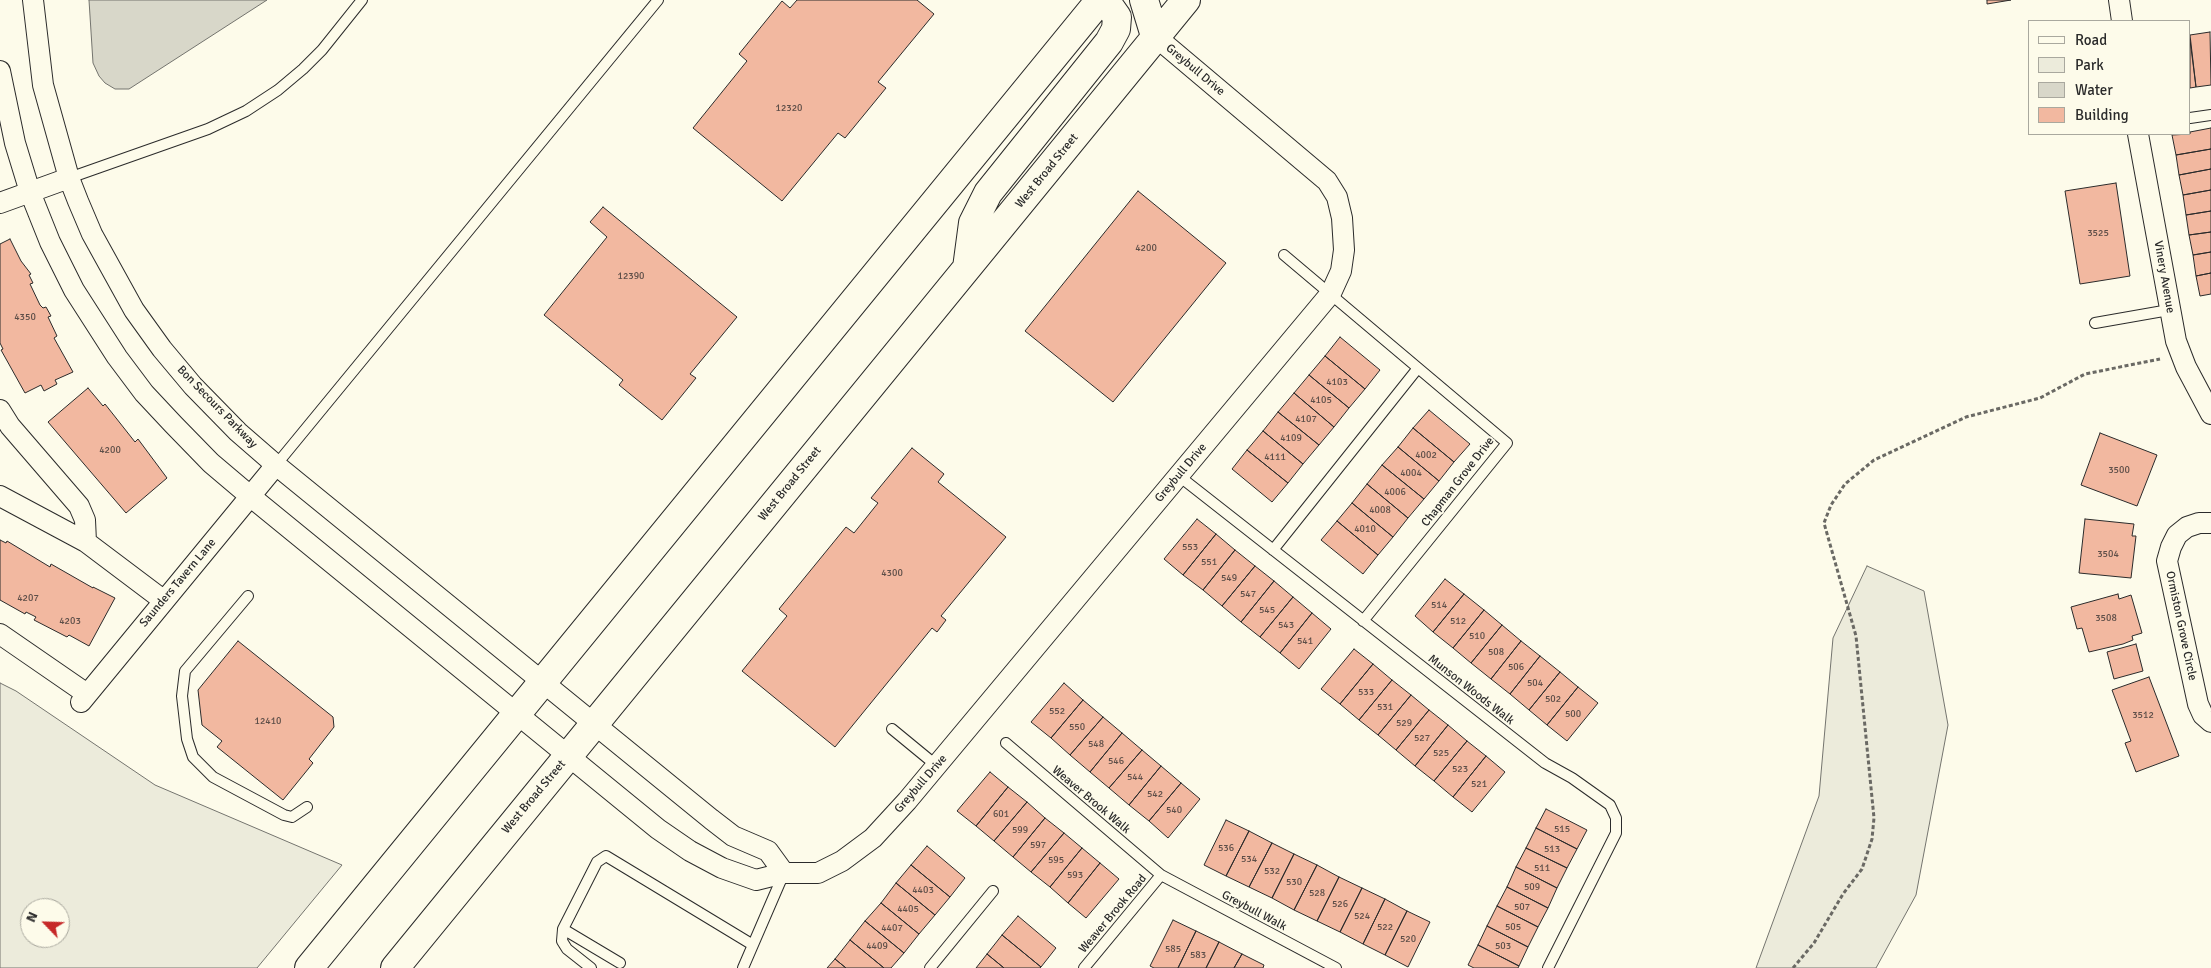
<!DOCTYPE html>
<html>
<head>
<meta charset="utf-8">
<style>
	body { margin:0 }
	#map { position:relative; width:2211px; height:968px; overflow:hidden; background:#fdfbea; font-family:Signika,sans-serif }
	canvas { display:block }
	.legend { position:absolute; left:2028px; top:20px; width:162px; height:115px; box-sizing:border-box; background:#fdfbea; border:1px solid #a9a89e; margin:0; padding:6px 9px; list-style:none; font-size:15px; color:#2b2b2b }
	.legend li { display:flex; align-items:center; gap:10px; height:25px }
	.legend b { width:25px; border:1px solid #a9a89e }
	.north { position:absolute; left:20px; top:898px; width:50px; height:50px; box-sizing:border-box; background:#fdfbea; border:1px solid #a9a89e; border-radius:50%; rotate:294deg; font-size:14px; font-weight:700; line-height:20px; text-align:center; color:#2b2b2b }
	.north::after { content:''; display:block; margin:auto; width:18px; height:22px; background:#c62828; clip-path:polygon(50% 0,100% 100%,50% 72%,0 100%) }
</style>
</head>
<body>
<div id="map">
<canvas width="2211" height="968"></canvas>
<ul class="legend">
<li><b style="height:6px;background:#fdfbea"></b>Road</li>
<li><b style="height:14px;background:#ecebdb"></b>Park</li>
<li><b style="height:14px;background:#d8d7c9"></b>Water</li>
<li><b style="height:14px;background:#f2b8a0"></b>Building</li>
</ul>
<div class="north">N</div>
</div>
<script>
const g = document.querySelector('canvas').getContext('2d');
g.lineJoin = 'round';
function fillPath(path, color) { g.fillStyle = color; g.fill(path, 'evenodd'); }
const toPath = rows => new Path2D(rows.map(r => 'M' + r).join(''));
function stroke(path, color, width, dash) { g.strokeStyle = color; g.lineWidth = width; g.lineCap = dash ? 'butt' : 'round'; g.setLineDash(dash || []); g.stroke(path); }
function write(font, color, halo, rows, align = 'center') {
  g.font = font + ' Signika,sans-serif'; g.lineWidth = 4; g.setLineDash([]); g.textBaseline = 'middle'; g.strokeStyle = halo; g.fillStyle = color; for (const [text, x, y, turn = 0] of rows) {
    g.save(); g.translate(x, y); g.rotate((+turn || 0) * Math.PI / 180); g.textAlign = isNaN(turn) ? turn : align; if (halo) g.strokeText(text, 0, 0); g.fillText(text, 0, 0); g.restore();
  }
}
const green = toPath([
	[1867,566,1924,591,1948,725,1916,895,1876,968,1756,968,1819,796,1833,638,1867,566],
	[0,683,16,691,155,785,342,865,257,968,0,968,0,683],
	[30,908,60,908,60,938,30,938,30,908]
]);
const water = toPath([
	[89,0,267,0,129,89,115,89,105,83,99,76,93,63,89,0]
]);
const building = toPath([
	[797,0,917,0,934,14,878,82,886,88,845,138,838,133,782,201,693,128,747,61,739,54,782,1,790,8,797,0],
	[1987,0,2011,0,1987,4,1987,0],
	[2210,32,2211,85,2196,87,2190,35,2210,32],
	[2190,40,2196,87,2190,88,2190,40],
	[2211,128,2211,149,2176,155,2172,135,2190,134,2190,132,2211,128],
	[2211,149,2211,169,2179,175,2176,155,2211,149],
	[2211,169,2211,190,2183,195,2179,175,2211,169],
	[2116,183,2130,276,2080,284,2065,191,2116,183],
	[2211,190,2211,211,2186,215,2183,195,2211,190],
	[1138,191,1226,263,1113,402,1025,331,1138,191],
	[603,207,737,317,690,374,696,378,662,420,619,385,623,380,544,315,607,237,590,222,603,207],
	[2211,211,2211,232,2189,235,2186,215,2211,211],
	[2211,232,2211,252,2193,255,2189,235,2211,232],
	[10,239,21,261,31,274,29,275,33,283,30,284,40,305,43,308,46,307,51,316,48,317,57,336,54,338,73,372,55,380,57,384,44,391,41,385,25,393,1,350,3,349,0,343,0,244,10,239],
	[2211,252,2211,273,2196,276,2193,255,2211,252],
	[2211,273,2211,294,2200,296,2196,276,2211,273],
	[1340,337,1380,370,1365,389,1325,356,1340,337],
	[1325,356,1365,389,1349,408,1309,375,1325,356],
	[1309,375,1349,408,1334,427,1294,393,1309,375],
	[88,388,103,406,105,404,135,442,138,439,167,478,126,513,48,422,88,388],
	[1294,393,1334,427,1319,445,1278,412,1294,393],
	[1429,410,1470,444,1454,462,1413,428,1429,410],
	[1278,412,1319,445,1303,464,1263,431,1278,412],
	[1413,428,1454,462,1439,481,1398,447,1413,428],
	[1263,431,1303,464,1288,483,1247,450,1263,431],
	[2100,433,2157,455,2137,506,2081,485,2100,433],
	[1398,447,1439,481,1424,499,1382,465,1398,447],
	[912,448,944,474,938,482,1006,537,941,616,946,620,937,632,932,628,835,747,742,671,787,616,779,609,846,527,854,533,878,503,871,498,912,448],
	[1247,450,1288,483,1272,502,1232,469,1247,450],
	[1382,465,1424,499,1408,518,1367,484,1382,465],
	[1367,484,1408,518,1393,537,1352,503,1367,484],
	[1352,503,1393,537,1378,555,1337,521,1352,503],
	[1197,519,1216,534,1183,575,1164,559,1197,519],
	[2085,519,2134,524,2132,536,2136,536,2131,578,2079,573,2085,519],
	[1337,521,1378,555,1363,574,1321,540,1337,521],
	[1216,534,1235,550,1203,590,1183,575,1216,534],
	[0,540,6,543,7,541,50,567,51,564,93,588,93,587,115,598,89,646,69,635,67,637,34,620,36,617,26,612,25,614,0,600,0,540],
	[1235,550,1255,566,1222,606,1203,590,1235,550],
	[1255,566,1274,581,1241,622,1222,606,1255,566],
	[1445,579,1464,594,1433,632,1415,616,1445,579],
	[1274,581,1293,597,1260,637,1241,622,1274,581],
	[1464,594,1484,610,1453,648,1433,632,1464,594],
	[2118,594,2119,599,2131,595,2142,633,2132,636,2133,640,2123,644,2089,652,2082,628,2077,629,2071,607,2118,594],
	[1293,597,1312,613,1280,653,1260,637,1293,597],
	[1484,610,1502,625,1471,663,1453,648,1484,610],
	[1312,613,1331,629,1299,669,1280,653,1312,613],
	[1502,625,1521,641,1491,679,1471,663,1502,625],
	[238,641,333,717,334,727,309,759,313,763,283,800,217,747,222,741,202,725,198,690,238,641],
	[1521,641,1540,656,1510,694,1491,679,1521,641],
	[2136,644,2143,671,2114,679,2107,652,2136,644],
	[1354,649,1373,664,1340,704,1321,689,1354,649],
	[1540,656,1560,672,1529,710,1510,694,1540,656],
	[1373,664,1392,680,1359,720,1340,704,1373,664],
	[1560,672,1578,687,1547,725,1529,710,1560,672],
	[2149,677,2179,756,2136,772,2125,743,2131,741,2112,690,2149,677],
	[1392,680,1411,695,1378,735,1359,720,1392,680],
	[1064,683,1083,700,1051,738,1031,722,1064,683],
	[1578,687,1598,703,1567,741,1547,725,1578,687],
	[1411,695,1429,710,1396,750,1378,735,1411,695],
	[1083,700,1103,717,1070,755,1051,738,1083,700],
	[1429,710,1448,725,1415,766,1396,750,1429,710],
	[1103,717,1122,733,1090,772,1070,755,1103,717],
	[1448,725,1467,741,1434,781,1415,766,1448,725],
	[1122,733,1142,750,1109,788,1090,772,1122,733],
	[1467,741,1486,756,1453,797,1434,781,1467,741],
	[1142,750,1161,766,1129,805,1109,788,1142,750],
	[1486,756,1505,772,1472,812,1453,797,1486,756],
	[1161,766,1181,783,1149,821,1129,805,1161,766],
	[990,772,1008,787,976,826,957,811,990,772],
	[1181,783,1200,799,1168,838,1149,821,1181,783],
	[1008,787,1027,802,994,841,976,826,1008,787],
	[1027,802,1045,818,1013,857,994,841,1027,802],
	[1546,809,1587,830,1577,849,1536,828,1546,809],
	[1045,818,1064,833,1031,872,1013,857,1045,818],
	[1226,820,1249,831,1226,876,1204,865,1226,820],
	[1536,828,1577,849,1567,868,1526,848,1536,828],
	[1249,831,1272,843,1249,887,1226,876,1249,831],
	[1064,833,1082,848,1050,887,1031,872,1064,833],
	[1272,843,1294,854,1272,898,1249,887,1272,843],
	[927,846,965,878,950,897,911,865,927,846],
	[1082,848,1100,863,1068,903,1050,887,1082,848],
	[1526,848,1567,868,1557,888,1516,867,1526,848],
	[1294,854,1317,865,1294,910,1272,898,1294,854],
	[1100,863,1119,879,1086,918,1068,903,1100,863],
	[911,865,950,897,935,915,896,883,911,865],
	[1317,865,1339,877,1317,921,1294,910,1317,865],
	[1516,867,1557,888,1548,908,1507,887,1516,867],
	[1339,877,1362,888,1340,932,1317,921,1339,877],
	[896,883,935,915,919,934,881,903,896,883],
	[1507,887,1548,908,1538,927,1497,906,1507,887],
	[1362,888,1385,899,1363,944,1340,932,1362,888],
	[1385,899,1407,911,1385,955,1363,944,1385,899],
	[881,903,919,934,904,953,865,921,881,903],
	[1497,906,1538,927,1528,947,1487,926,1497,906],
	[1407,911,1430,922,1408,967,1385,955,1407,911],
	[1018,916,1056,948,1041,967,1002,935,1018,916],
	[1173,920,1196,931,1178,968,1154,968,1150,966,1173,920],
	[865,921,904,953,891,968,884,968,850,940,865,921],
	[1487,926,1528,947,1519,966,1478,945,1487,926],
	[1196,931,1219,942,1206,968,1178,968,1196,931],
	[1002,935,1041,967,1040,968,1004,968,987,954,1002,935],
	[850,940,884,968,846,968,835,959,850,940],
	[1219,942,1242,954,1234,968,1206,968,1219,942],
	[1478,945,1519,966,1518,968,1474,968,1468,965,1478,945],
	[987,954,1004,968,976,968,987,954],
	[1242,954,1264,965,1263,968,1234,968,1242,954],
	[835,959,846,968,827,968,835,959]
]);
const path = toPath([
	[1793,968,1814,943,1843,894,1862,869,1872,839,1874,818,1856,636,1824,523,1831,505,1845,484,1874,460,1966,417,2040,398,2085,374,2160,359]
]);
const lane = toPath([
	[2190,118,2211,115],
	[69,178,208,129,246,111,278,90,303,69,322,50,362,0],
	[1284,255,1418,368],
	[2095,323,2169,310],
	[276,465,658,0],
	[1179,476,1545,763,1572,778,1610,805,1616,818,1616,833,1548,968],
	[1273,550,1418,368,1507,443,1363,621],
	[248,596,185,671,182,696,187,739,193,757,213,777,284,815,292,817,307,807],
	[892,729,937,766],
	[1006,743,1161,875,1336,968],
	[563,929,620,963],
	[591,968,567,949,562,941,563,929,597,862,606,856,753,945],
	[743,968,784,873],
	[930,968,993,891],
	[1084,968,1161,875]
]);
const street = toPath([
	[33,0,43,85,69,178,78,201,92,234,134,310,162,349,193,386,238,432,276,465,711,819,733,836,768,851,784,873],
	[2119,0,2122,21],
	[0,71,15,143,30,192,50,242,74,290,117,357,144,393,173,424,211,463,250,496,658,829,690,851,722,868,756,880,784,873,818,873,842,861,873,838,907,801,1331,293,1341,271,1344,250,1342,218,1337,197,1327,181,1155,36],
	[2138,134,2176,341,2186,367,2211,414],
	[0,203,69,178],
	[0,410,10,426,79,506,85,520,86,542],
	[0,496,86,542,163,600],
	[2211,523,2199,523,2187,527,2177,535,2171,547,2167,561,2198,704,2203,715,2211,722],
	[0,634,87,694],
	[81,702,276,465]
]);
const primary = toPath([
	[1144,0,1155,36],
	[967,268,973,223,988,193,1109,42,1116,29,1117,17,1105,0],
	[309,968,1100,0],
	[395,968,1186,0]
]);
const numberNames = [
	["12320",789,108],
	["3525",2098,233],
	["4200",1146,248],
	["12390",631,276],
	["4350",25,317],
	["4103",1337,382],
	["4105",1321,400],
	["4107",1306,419],
	["4109",1291,438],
	["4200",110,450],
	["4002",1426,455],
	["4111",1275,457],
	["3500",2119,470],
	["4004",1411,473],
	["4006",1395,492],
	["4008",1380,510],
	["4010",1365,529],
	["553",1190,547],
	["3504",2108,554],
	["551",1209,562],
	["4300",892,573],
	["549",1229,578],
	["547",1248,594],
	["4207",28,598],
	["514",1439,605],
	["545",1267,610],
	["3508",2106,618],
	["4203",70,621],
	["512",1458,621],
	["543",1286,625],
	["510",1477,636],
	["541",1305,641],
	["508",1496,652],
	["506",1516,667],
	["504",1535,683],
	["533",1366,692],
	["502",1553,699],
	["531",1385,707],
	["552",1057,711],
	["500",1573,714],
	["3512",2143,715],
	["12410",268,721],
	["529",1404,723],
	["550",1077,727],
	["527",1422,738],
	["548",1096,744],
	["525",1441,753],
	["546",1116,761],
	["523",1460,769],
	["544",1135,777],
	["521",1479,784],
	["542",1155,794],
	["540",1174,810],
	["601",1001,814],
	["515",1562,829],
	["599",1020,830],
	["597",1038,845],
	["536",1226,848],
	["513",1552,849],
	["534",1249,859],
	["595",1056,860],
	["511",1542,868],
	["532",1272,871],
	["593",1075,875],
	["530",1294,882],
	["509",1532,887],
	["4403",923,890],
	["528",1317,893],
	["526",1340,904],
	["507",1522,907],
	["4405",908,909],
	["524",1362,916],
	["522",1385,927],
	["505",1513,927],
	["4407",892,928],
	["520",1408,939],
	["4409",877,946],
	["503",1503,946],
	["585",1173,949],
	["583",1198,955]
];
const streetNames = [
	["Greybull Drive",1195,70,40],
	["West Broad Street",1047,171,-51],
	["Vinery Avenue",2164,277,80],
	["Bon Secours Parkway",217,407,46],
	["Greybull Drive",1181,473,-50],
	["Chapman Grove Drive",1458,482,-52],
	["West Broad Street",790,484,-51],
	["Saunders Tavern Lane",178,583,-50],
	["Ormiston Grove Circle",2181,626,78],
	["Munson Woods Walk",1471,690,38],
	["Greybull Drive",921,784,-49],
	["West Broad Street",534,797,-50],
	["Weaver Brook Walk",1091,800,40],
	["Greybull Walk",1254,911,28],
	["Weaver Brook Road",1113,914,-50]
];
fillPath(green, '#ecebdb');
stroke(green, '#74746e', 1);
fillPath(water, '#d8d7c9');
stroke(water, '#74746e', 1);
fillPath(building, '#f2b8a0');
stroke(building, '#2b2b2b', 1);
stroke(lane, '#2b2b2b', 12);
stroke(street, '#2b2b2b', 22);
stroke(primary, '#2b2b2b', 30);
stroke(path, '#6a6964', 3, [4, 2.5]);
stroke(lane, '#fdfbea', 10);
stroke(street, '#fdfbea', 20);
stroke(primary, '#fdfbea', 28);
write('10px', '#5d4e48', null, numberNames);
write('12px', '#2b2b2b', '#fdfbea', streetNames);
</script>
</body>
</html>
